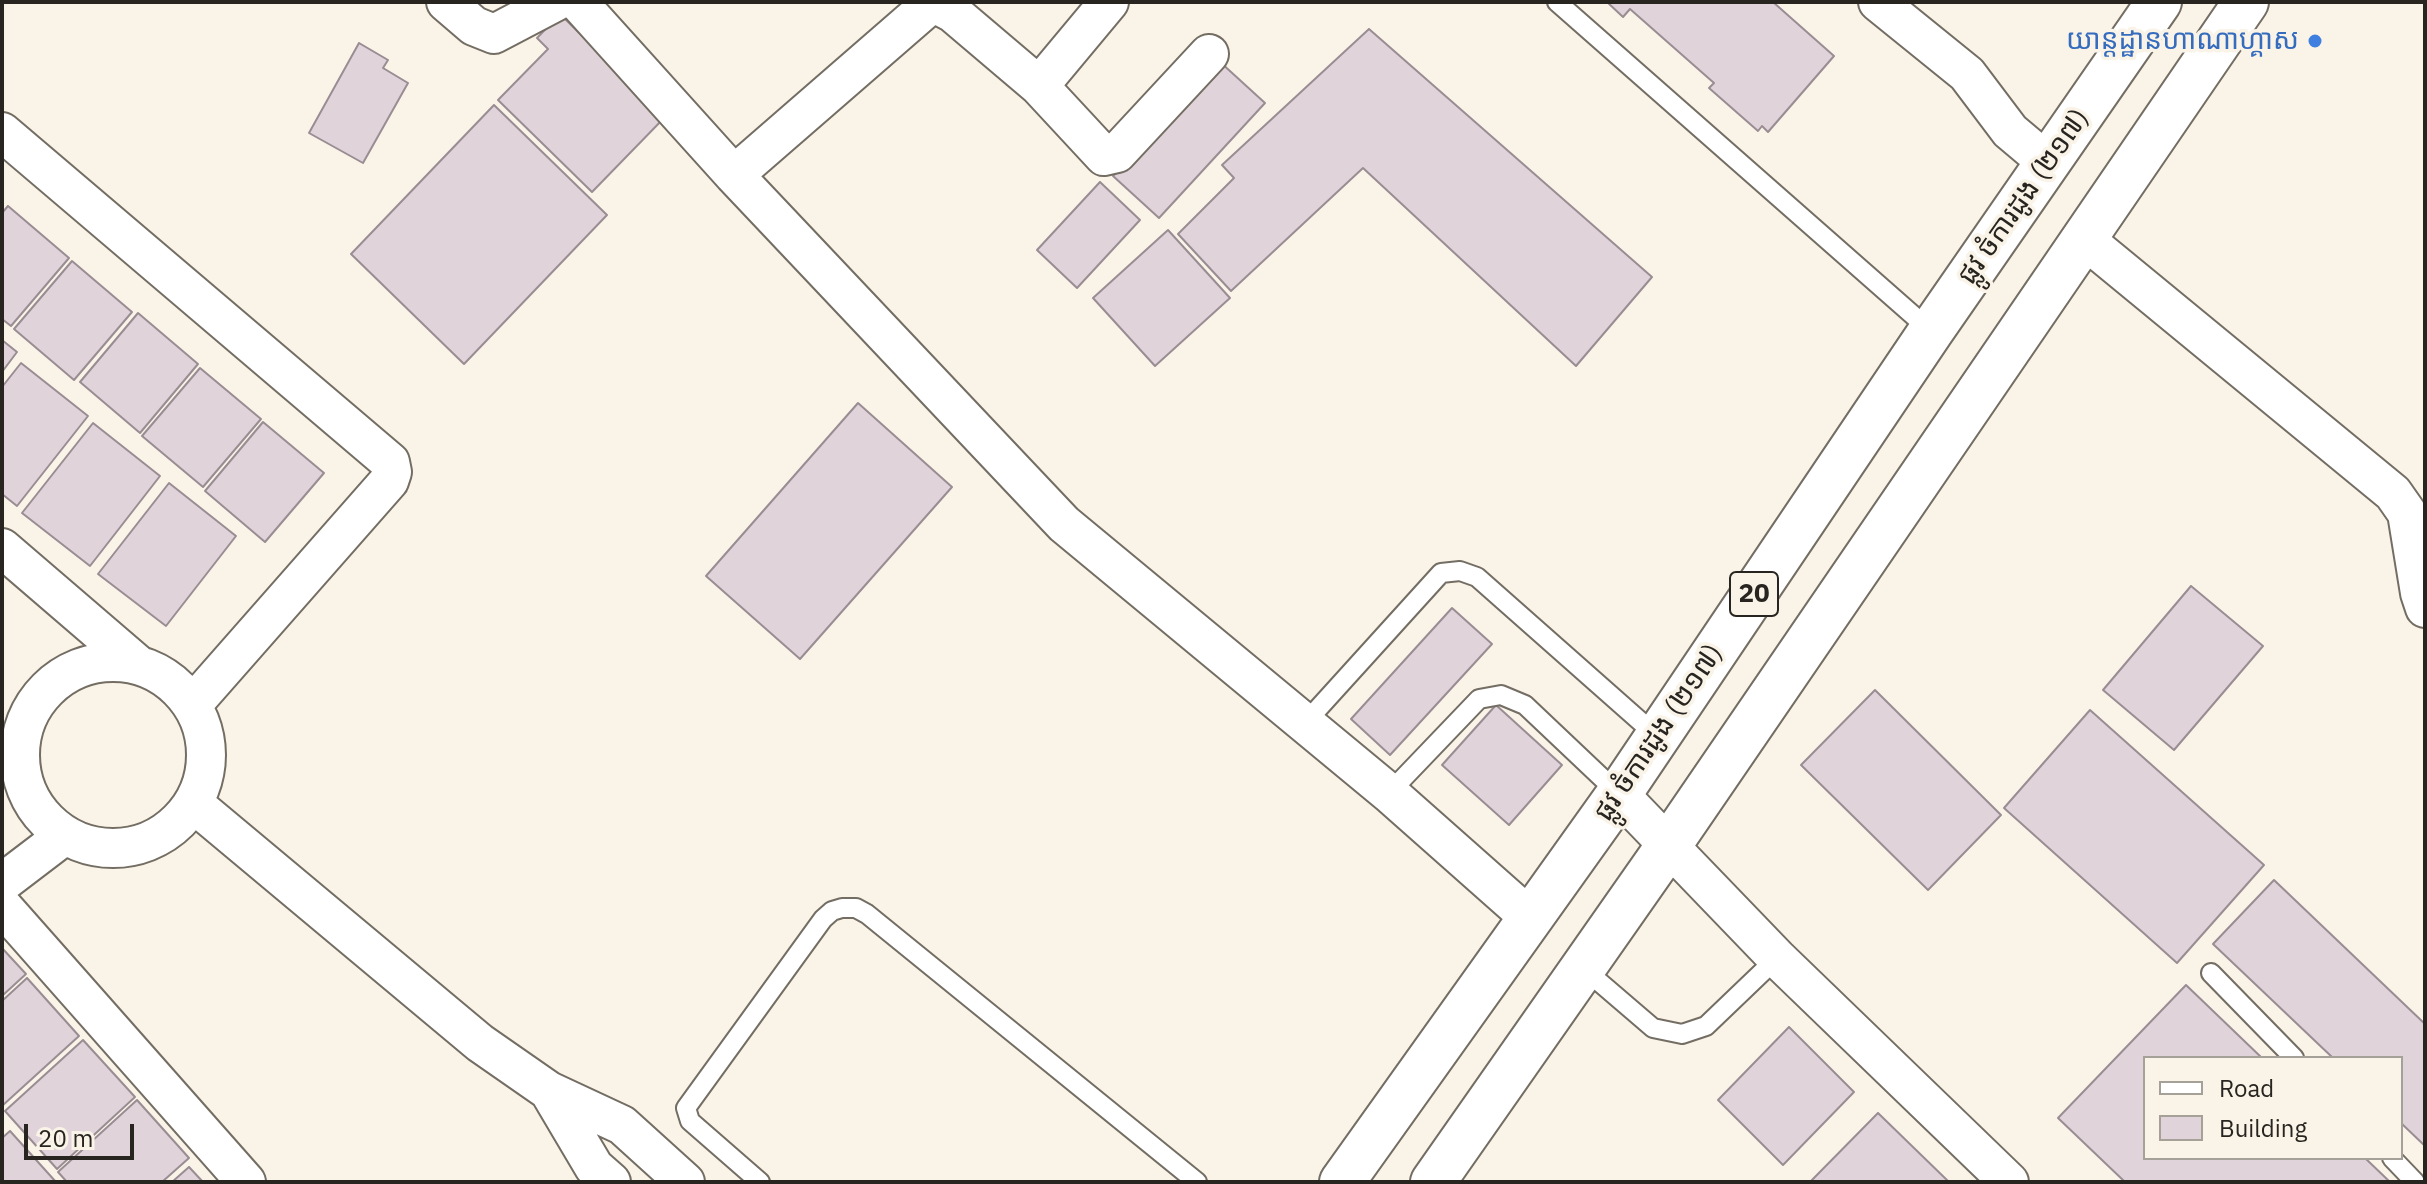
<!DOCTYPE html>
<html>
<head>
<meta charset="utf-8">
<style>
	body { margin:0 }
	#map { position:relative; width:2427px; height:1184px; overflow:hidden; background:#faf4e8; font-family:"IBM Plex Sans",sans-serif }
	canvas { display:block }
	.frame { position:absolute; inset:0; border:4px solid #282521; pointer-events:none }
	.legend { position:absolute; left:2143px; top:1056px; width:260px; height:104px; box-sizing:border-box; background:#faf4e8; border:2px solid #a6a198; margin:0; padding:10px 14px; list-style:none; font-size:24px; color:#282521 }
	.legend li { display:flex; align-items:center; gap:16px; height:40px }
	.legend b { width:40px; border:2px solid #a6a198 }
	.scale { position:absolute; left:24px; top:1124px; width:110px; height:36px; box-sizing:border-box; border:4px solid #282521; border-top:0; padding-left:10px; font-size:24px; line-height:28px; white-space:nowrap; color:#282521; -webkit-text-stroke:6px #faf4e8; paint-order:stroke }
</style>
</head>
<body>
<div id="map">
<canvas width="2427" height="1184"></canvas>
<div class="frame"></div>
<ul class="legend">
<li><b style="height:10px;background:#fff"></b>Road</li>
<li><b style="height:22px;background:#e0d4da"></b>Building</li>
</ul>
<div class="scale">20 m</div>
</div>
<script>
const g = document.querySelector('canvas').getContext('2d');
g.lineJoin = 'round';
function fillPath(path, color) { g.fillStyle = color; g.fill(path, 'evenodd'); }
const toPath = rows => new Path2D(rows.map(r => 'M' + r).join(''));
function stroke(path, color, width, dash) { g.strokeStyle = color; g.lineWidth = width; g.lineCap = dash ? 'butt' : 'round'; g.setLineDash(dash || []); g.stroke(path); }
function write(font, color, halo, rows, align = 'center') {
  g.font = font + ' "IBM Plex Sans","Noto Sans Khmer",sans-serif'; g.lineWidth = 7; g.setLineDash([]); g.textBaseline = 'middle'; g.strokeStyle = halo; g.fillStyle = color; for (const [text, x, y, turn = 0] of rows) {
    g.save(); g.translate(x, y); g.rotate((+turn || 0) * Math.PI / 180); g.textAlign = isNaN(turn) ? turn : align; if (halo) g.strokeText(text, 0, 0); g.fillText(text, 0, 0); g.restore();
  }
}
const building = toPath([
	[1607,2,1773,2,1834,56,1768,132,1762,126,1758,131,1709,88,1714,83,1630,9,1623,17,1607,2],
	[560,14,665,117,592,192,498,100,548,49,537,38,560,14],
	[1369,29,1652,277,1576,366,1363,168,1231,291,1178,234,1234,178,1222,165,1369,29],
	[359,43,388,60,383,68,408,83,363,163,309,133,359,43],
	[1219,61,1265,103,1159,218,1113,176,1219,61],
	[494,105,607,215,464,364,351,254,494,105],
	[1100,182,1140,220,1077,288,1037,250,1100,182],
	[8,206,69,258,11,326,2,319,2,213,8,206],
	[1168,230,1230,298,1155,366,1093,298,1168,230],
	[72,261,132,312,74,380,14,329,72,261],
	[138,313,198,364,140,433,80,382,138,313],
	[2,340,17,352,2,372,2,340],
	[21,363,88,416,17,506,2,494,2,387,21,363],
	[200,368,261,419,203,487,142,436,200,368],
	[858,403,952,487,800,659,706,576,858,403],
	[263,422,324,473,265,542,205,491,263,422],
	[93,423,160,476,90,566,22,513,93,423],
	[169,483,236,536,166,626,98,574,169,483],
	[2191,586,2263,646,2174,750,2103,690,2191,586],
	[1452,608,1492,644,1390,755,1351,719,1452,608],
	[1875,690,2001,815,1928,890,1801,765,1875,690],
	[1496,705,1562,765,1509,825,1442,765,1496,705],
	[2090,710,2264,865,2177,963,2004,808,2090,710],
	[2274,880,2425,1024,2425,1146,2401,1123,2401,1058,2333,1058,2213,944,2274,880],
	[2,948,26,974,2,996,2,948],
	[27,978,79,1036,2,1106,2,1001,27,978],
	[2186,985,2262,1058,2145,1058,2145,1158,2365,1158,2390,1182,2125,1182,2058,1118,2186,985],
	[1789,1027,1854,1092,1783,1165,1718,1100,1789,1027],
	[83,1040,135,1097,57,1169,5,1111,83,1040],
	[137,1100,189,1158,162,1182,67,1182,58,1172,137,1100],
	[1878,1113,1949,1182,1810,1182,1878,1113],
	[10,1131,56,1182,2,1182,2,1138,10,1131],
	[189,1167,203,1182,172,1182,189,1167]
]);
const service = toPath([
	[1557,2,1931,331],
	[1305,723,1441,573,1460,571,1477,577,1658,737],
	[1389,793,1479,699,1501,695,1525,705,1619,794],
	[1583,968,1653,1028,1682,1034,1706,1026,1777,958],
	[2211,973,2294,1058],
	[2392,1158,2415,1182],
	[760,1182,690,1121,686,1108,823,919,832,911,842,908,856,908,867,914,1197,1182]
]);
const minor = toPath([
	[446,2,474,26,494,34,555,2],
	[578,2,734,175,1064,524,1389,793,1529,917],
	[932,2,953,13,1039,86,1104,156,1117,153,1209,54],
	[1878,2,1967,74,2010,131,2048,163],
	[1039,86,1109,2],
	[2,132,390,462,392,472,389,481,192,705],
	[734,175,932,3],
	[2083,238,2393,493,2407,513,2420,593,2425,608],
	[2,548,137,664],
	'20 755a93 93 0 1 1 186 0a93 93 0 1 1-186 0Z',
	[1619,794,1777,958,2009,1182],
	[194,804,480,1043,549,1091,622,1125,685,1182],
	[2,883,65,835],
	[2,906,246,1182],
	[549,1091,594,1167,611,1182]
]);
const primary = toPath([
	[1342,1182,1619,794,1931,331,2159,2],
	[1433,1182,1669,845,2246,2]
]);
const markers = [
	[2315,41,8,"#3f7fe0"]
];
const shields = [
	[1754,594,48]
];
const shieldNames = [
	["20",1754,594]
];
const shopNames = [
	["យាន្ដដ្ឋានហាណាហ្គាស",2299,41]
];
const streetNames = [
	["ផ្លូវ ចំការដូង (២១៧)",2024,197,-55],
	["ផ្លូវ ចំការដូង (២១៧)",1659,733,-56]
];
fillPath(building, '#e0d4da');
stroke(building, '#998d93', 2);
stroke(service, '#736d63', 22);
stroke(minor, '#736d63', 42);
stroke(primary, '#736d63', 48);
stroke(service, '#fff', 18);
stroke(minor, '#fff', 38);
stroke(primary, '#fff', 44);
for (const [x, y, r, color] of markers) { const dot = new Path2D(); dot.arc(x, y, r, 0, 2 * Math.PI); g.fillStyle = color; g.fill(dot); stroke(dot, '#faf4e8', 3); }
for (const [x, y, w] of shields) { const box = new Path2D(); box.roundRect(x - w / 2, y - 22, w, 44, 6); g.fillStyle = '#faf4e8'; g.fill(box); stroke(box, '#282521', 2); }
write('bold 26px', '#282521', null, shieldNames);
write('28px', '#366cbe', '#faf4e8', shopNames, 'right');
write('28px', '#282521', '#faf4e8', streetNames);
</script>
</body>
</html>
